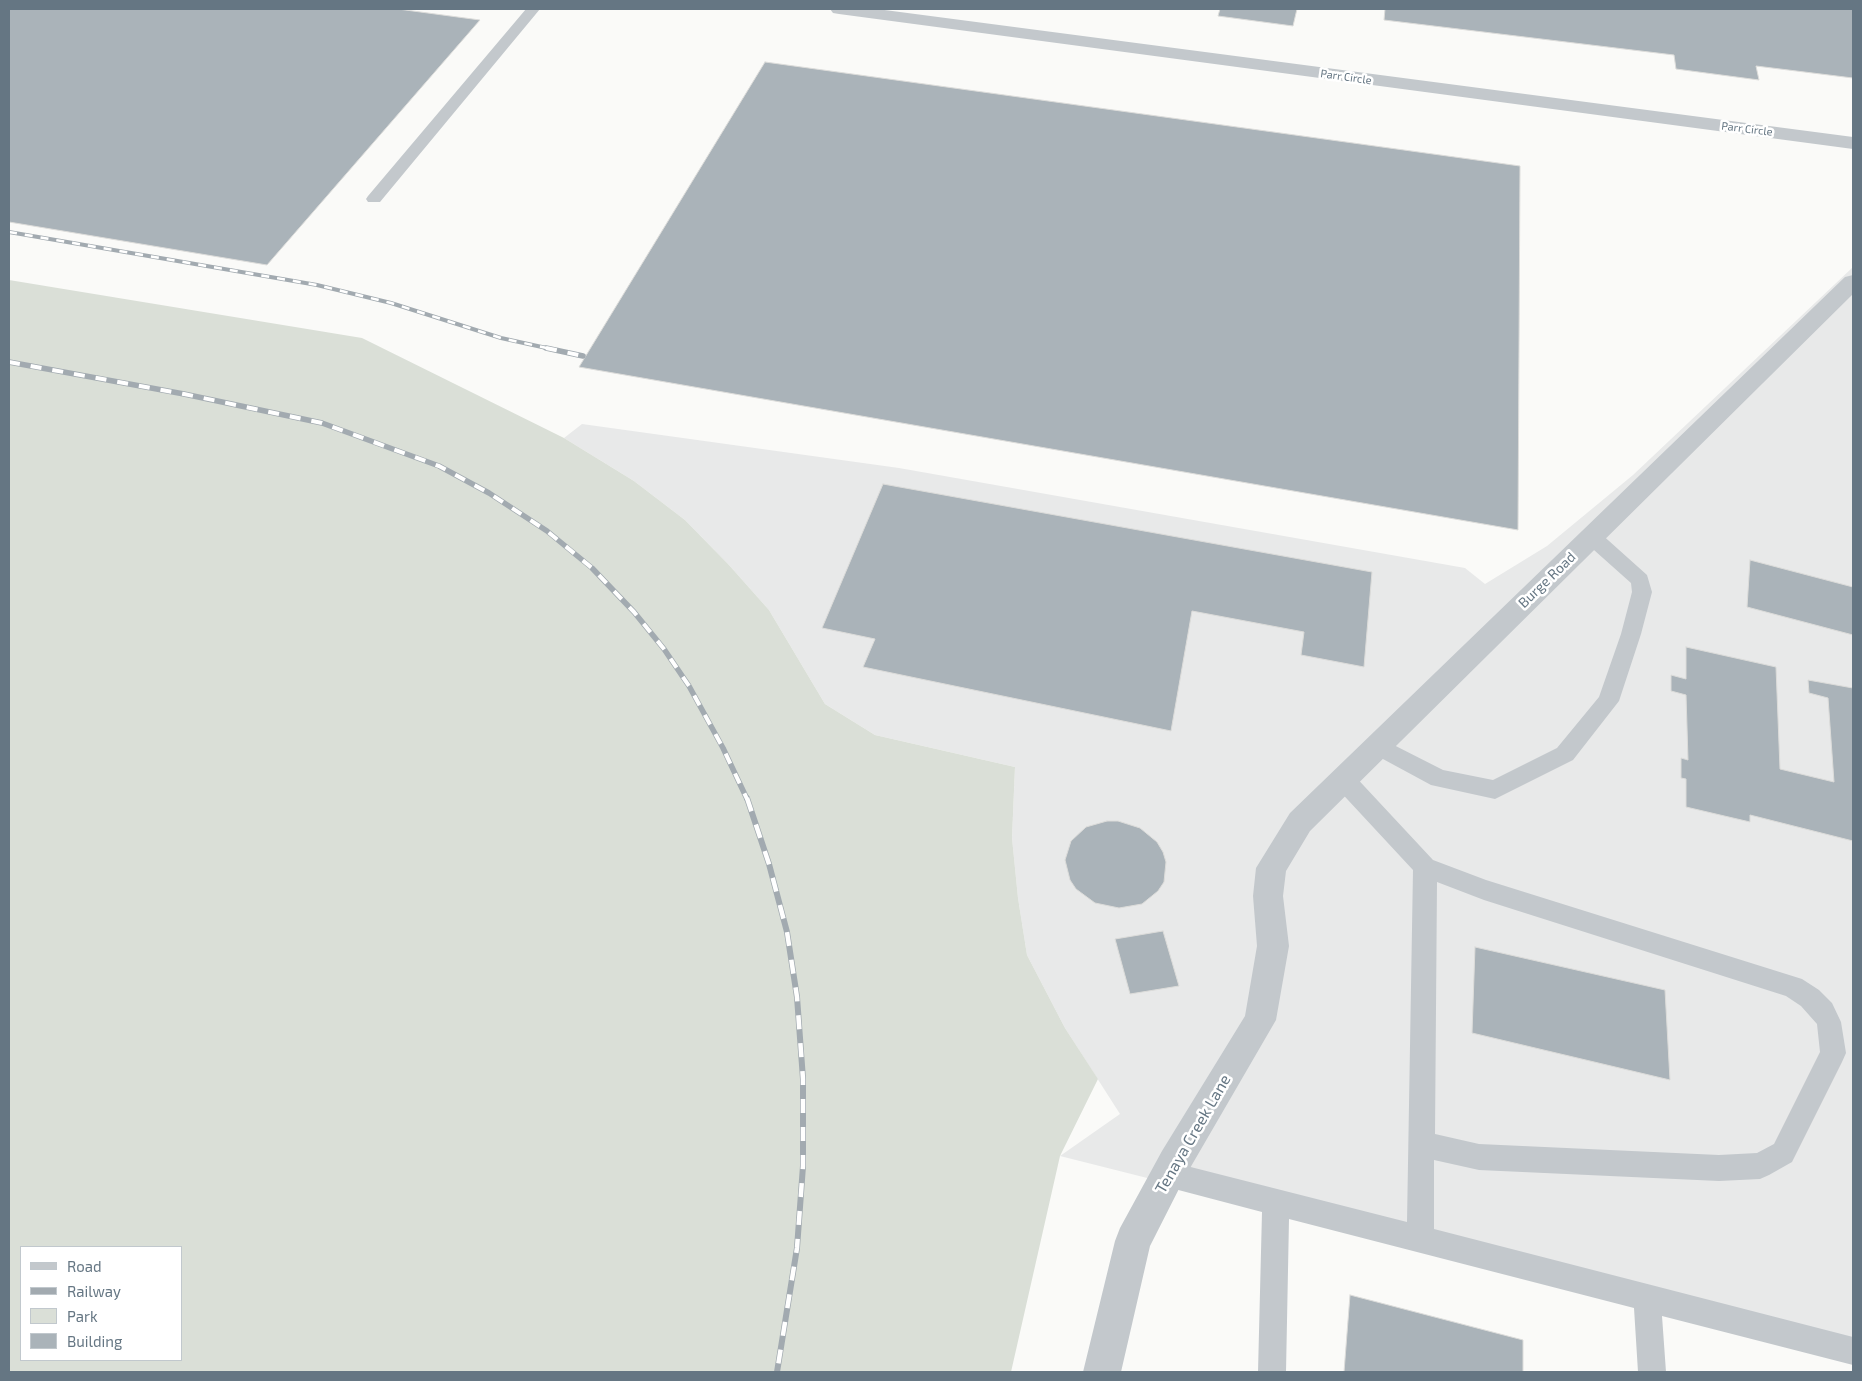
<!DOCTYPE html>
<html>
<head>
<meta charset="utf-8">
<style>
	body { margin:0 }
	#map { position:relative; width:1862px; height:1381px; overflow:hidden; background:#fafaf8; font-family:"Exo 2",sans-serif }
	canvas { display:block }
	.frame { position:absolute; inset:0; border:10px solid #657683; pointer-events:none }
	.legend { position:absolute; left:20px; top:1246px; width:162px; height:115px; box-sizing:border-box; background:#fff; border:1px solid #c1c8cd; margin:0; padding:6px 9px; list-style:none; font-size:15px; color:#657683 }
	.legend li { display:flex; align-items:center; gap:10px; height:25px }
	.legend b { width:25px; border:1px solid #c1c8cd }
</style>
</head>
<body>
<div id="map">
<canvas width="1862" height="1381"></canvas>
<div class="frame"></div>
<ul class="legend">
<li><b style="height:6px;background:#c3c8cc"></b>Road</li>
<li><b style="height:6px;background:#a2aab0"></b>Railway</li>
<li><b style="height:14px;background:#dadfd7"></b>Park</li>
<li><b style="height:14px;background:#aab3b9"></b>Building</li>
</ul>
</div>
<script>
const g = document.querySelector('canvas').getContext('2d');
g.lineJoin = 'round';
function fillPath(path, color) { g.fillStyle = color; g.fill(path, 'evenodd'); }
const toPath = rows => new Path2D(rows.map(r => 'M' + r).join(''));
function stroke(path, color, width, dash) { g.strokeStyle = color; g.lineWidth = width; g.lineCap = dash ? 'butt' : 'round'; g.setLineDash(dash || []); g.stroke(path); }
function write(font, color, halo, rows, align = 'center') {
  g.font = font + ' "Exo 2",sans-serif'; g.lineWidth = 5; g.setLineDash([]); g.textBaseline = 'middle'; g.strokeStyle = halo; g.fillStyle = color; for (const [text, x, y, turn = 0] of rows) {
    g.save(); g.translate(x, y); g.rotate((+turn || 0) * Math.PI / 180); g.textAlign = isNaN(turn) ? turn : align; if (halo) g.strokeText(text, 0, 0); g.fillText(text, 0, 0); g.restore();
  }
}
const built = toPath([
	[1853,267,1853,1356,1060,1156,1120,1114,1065,1028,1027,955,1018,898,1012,838,1015,767,875,735,825,704,769,610,729,565,685,520,634,481,564,438,582,424,899,468,1465,568,1485,584,1547,546,1633,475]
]);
const green = toPath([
	[9,280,362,338,564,438,634,481,685,520,729,565,769,610,825,704,875,735,1015,767,1012,838,1018,898,1027,955,1065,1028,1098,1079,1060,1156,1011,1372,9,1372],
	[21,1247,181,1247,181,1360,21,1360]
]);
const building = toPath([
	[9,9,398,9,480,20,267,265,9,222,9,9],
	[1220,9,1297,9,1293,26,1218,16,1220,9],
	[1385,9,1853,9,1853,78,1756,66,1759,80,1676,69,1674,55,1384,20,1385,9],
	[765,62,1520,166,1518,530,579,367,765,62],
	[883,484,1372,572,1364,667,1301,655,1304,632,1192,611,1171,731,863,667,875,639,822,628,883,484],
	[1750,560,1853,587,1853,635,1747,607,1750,560],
	[1686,647,1776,667,1780,769,1834,782,1828,698,1809,693,1808,680,1853,688,1853,841,1750,815,1750,822,1686,807,1686,779,1681,778,1681,758,1688,760,1686,695,1671,691,1671,675,1686,679,1686,647],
	[1107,821,1118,821,1140,828,1157,842,1163,852,1166,862,1164,882,1158,891,1142,904,1119,908,1095,903,1076,889,1070,880,1065,860,1071,841,1086,827,1107,821],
	[1163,931,1179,986,1130,994,1115,939,1163,931],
	[1475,947,1665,990,1670,1080,1472,1033,1475,947],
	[1350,1295,1523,1340,1523,1372,1344,1372,1350,1295]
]);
const service = toPath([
	[526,9,540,9,380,202,368,202,366,199,368,196,526,9],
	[1592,530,1599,532,1647,575,1652,592,1641,634,1619,701,1573,760,1495,799,1431,785,1370,752,1367,746,1370,740,1378,737,1443,770,1493,780,1557,748,1599,697,1621,634,1632,592,1631,583,1585,542,1582,537,1585,532,1592,530],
	[1343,770,1351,772,1433,860,1486,880,1802,979,1819,990,1832,1003,1841,1022,1846,1053,1842,1062,1792,1162,1769,1175,1760,1179,1719,1181,1479,1170,1434,1160,1434,1229,1853,1337,1853,1365,1662,1316,1666,1372,1638,1372,1634,1308,1289,1219,1286,1372,1258,1372,1262,1212,1167,1187,1158,1183,1154,1174,1158,1165,1167,1161,1407,1222,1413,870,1335,786,1332,779,1335,772,1343,770],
	[1437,882,1484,900,1786,996,1801,1006,1817,1024,1820,1052,1774,1144,1757,1153,1719,1155,1479,1144,1435,1134,1437,882]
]);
const minor = toPath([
	[830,9,877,9,1853,137,1853,149,839,14,833,13,830,9],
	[1853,275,1853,294,1310,831,1286,871,1283,896,1289,946,1276,1020,1186,1175,1150,1246,1121,1372,1083,1372,1115,1241,1120,1228,1162,1151,1245,1016,1257,946,1253,896,1256,868,1290,813,1845,277,1853,275]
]);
const railFar2 = toPath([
	[9,232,317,285,391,303,501,338,551,349]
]);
const railFar1 = toPath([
	[546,348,583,356],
	[9,362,184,394,322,423,439,466,489,493,547,531,592,568,634,612,664,649,689,686,723,748,747,799]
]);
const rail = toPath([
	[747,798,769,864,787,932,797,997,803,1079,803,1166,797,1248,777,1372]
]);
const farStreetnames = [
	["Parr Circle",1346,77,8],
	["Parr Circle",1747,129,7]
];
const streetNames = [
	["Burge Road",1547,580,-44]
];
const nearStreetnames = [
	["Tenaya Creek Lane",1193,1134,-60]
];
fillPath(built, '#e8e9e9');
fillPath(green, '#dadfd7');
fillPath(building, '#aab3b9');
stroke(building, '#dcdcda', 1);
fillPath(service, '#c3c8cc');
fillPath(minor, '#c3c8cc');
stroke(railFar2, '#a2aab0', 4);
stroke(railFar1, '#a2aab0', 5.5);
stroke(rail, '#a2aab0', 6);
stroke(railFar2, '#fff', 2.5, [8]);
stroke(railFar1, '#fff', 4, [11]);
stroke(rail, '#fff', 4.5, [14]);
write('11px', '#657683', '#fff', farStreetnames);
write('14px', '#657683', '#fff', streetNames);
write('16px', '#657683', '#fff', nearStreetnames);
</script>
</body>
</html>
